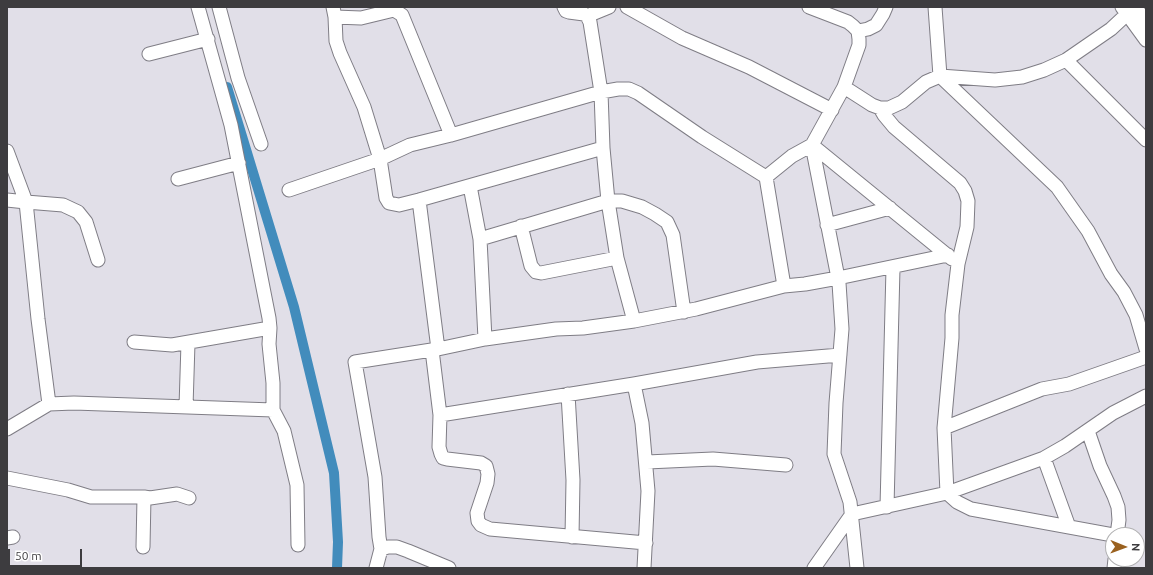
<!DOCTYPE html>
<html>
<head>
<meta charset="utf-8">
<style>
	body { margin:0 }
	#map { position:relative; width:1153px; height:575px; overflow:hidden; background:#e1dfe8; font-family:Ubuntu,sans-serif }
	canvas { display:block }
	.frame { position:absolute; inset:0; border:8px solid #3d3c3f; pointer-events:none }
	.north { position:absolute; left:1105px; top:527px; width:40px; height:40px; box-sizing:border-box; background:#fff; border:1px solid #b1b1b2; border-radius:50%; rotate:91deg; font-size:11px; font-weight:700; line-height:16px; text-align:center; color:#3d3c3f }
	.north::after { content:''; display:block; margin:auto; width:14px; height:18px; background:#9a611f; clip-path:polygon(50% 0,100% 100%,50% 72%,0 100%) }
	.scale { position:absolute; left:8px; top:549px; width:74px; height:18px; box-sizing:border-box; border:2px solid #3d3c3f; border-top:0; padding-left:5px; font-size:12px; line-height:14px; white-space:nowrap; color:#3d3c3f; -webkit-text-stroke:3px #fff; paint-order:stroke }
</style>
</head>
<body>
<div id="map">
<canvas width="1153" height="575"></canvas>
<div class="frame"></div>
<div class="north">N</div>
<div class="scale">50 m</div>
</div>
<script>
const g = document.querySelector('canvas').getContext('2d');
g.lineJoin = 'round';
const toPath = rows => new Path2D(rows.map(r => 'M' + r).join(''));
function stroke(path, color, width, dash) { g.strokeStyle = color; g.lineWidth = width; g.lineCap = dash ? 'butt' : 'round'; g.setLineDash(dash || []); g.stroke(path); }
const canal = toPath([
	[227,87,294,307,334,473,338,542,337,568]
]);
const minor = toPath([
	[198,7,231,125,269,318,270,328,269,344,273,383,273,410,284,431,297,485,298,545],
	[219,7,238,78,261,144],
	[333,7,335,17,336,41,340,53,364,107,380,159,386,198,389,203,399,205,419,200,603,148],
	[564,7,566,11,569,12,584,14,587,16,590,22,601,92,603,148,608,201,617,258,634,321],
	[627,7,682,38,749,67,832,110],
	[809,7,848,22,853,26,858,31,859,39,859,45,844,87,812,145,839,283,842,329,836,403,834,454,850,502,857,568],
	[935,7,940,76,1057,187,1088,231,1111,274,1124,292,1136,315,1146,349],
	[1122,7,1146,40],
	[1135,7,1146,21],
	[587,16,609,7],
	[335,17,361,18,394,10,402,15,451,135],
	[858,31,868,29,876,25,883,14,886,7],
	[149,54,208,39],
	[1066,60,1146,140],
	[844,87,872,105,880,108,889,108,902,102,926,82,940,76,995,80,1022,77,1044,70,1066,60,1111,29,1126,15],
	[880,108,884,115,894,127,960,183,965,191,968,201,967,227,958,264,952,315,952,338,944,428,947,493,957,502,971,509,1113,535],
	[7,151,26,202,63,205,78,212,86,222,98,260],
	[766,177,792,156,812,145,952,259],
	[178,179,239,163],
	[470,186,480,239,485,339],
	[289,190,380,159,410,145,451,135,601,92,618,89,629,89,638,93,702,137,766,177,784,286],
	[7,200,26,202,38,319,49,404,7,429],
	[419,200,438,349],
	[827,225,890,208],
	[521,226,531,266,536,272,541,273,617,258],
	[480,239,608,201,622,201,642,207,655,214,667,222,673,235,684,312],
	[134,342,172,345,270,328],
	[432,350,440,415,439,447,441,454,443,458,447,459,481,463,486,466,488,474,487,483,477,513,478,521,481,525,490,529,646,543],
	[634,384,642,423,648,491,644,568],
	[568,394,573,480,572,537],
	[49,404,74,403,273,410],
	[186,407,188,343],
	[440,415,634,384,757,362,840,355],
	[944,428,1042,389,1069,384,1146,357],
	[1088,431,1100,466,1114,496,1118,507,1119,520,1117,535],
	[1044,458,1069,527],
	[647,462,713,459,786,465],
	[7,478,68,490,91,497,144,497,150,498,177,494,189,498],
	[887,507,893,268],
	[7,538,13,537],
	[143,547,144,497],
	[381,549,379,537,375,477,355,362,438,349,485,339,556,329,583,328,634,321,696,309,784,286,805,284,838,278,948,255],
	[376,568,381,549,388,547,397,547,408,551,449,568],
	[814,568,852,514,947,493,1044,458,1065,446,1113,413,1146,396],
	[1114,568,1115,559]
]);
stroke(canal, '#428cbc', 10);
stroke(minor, '#7f7d85', 15);
stroke(minor, '#fff', 13);
</script>
</body>
</html>
